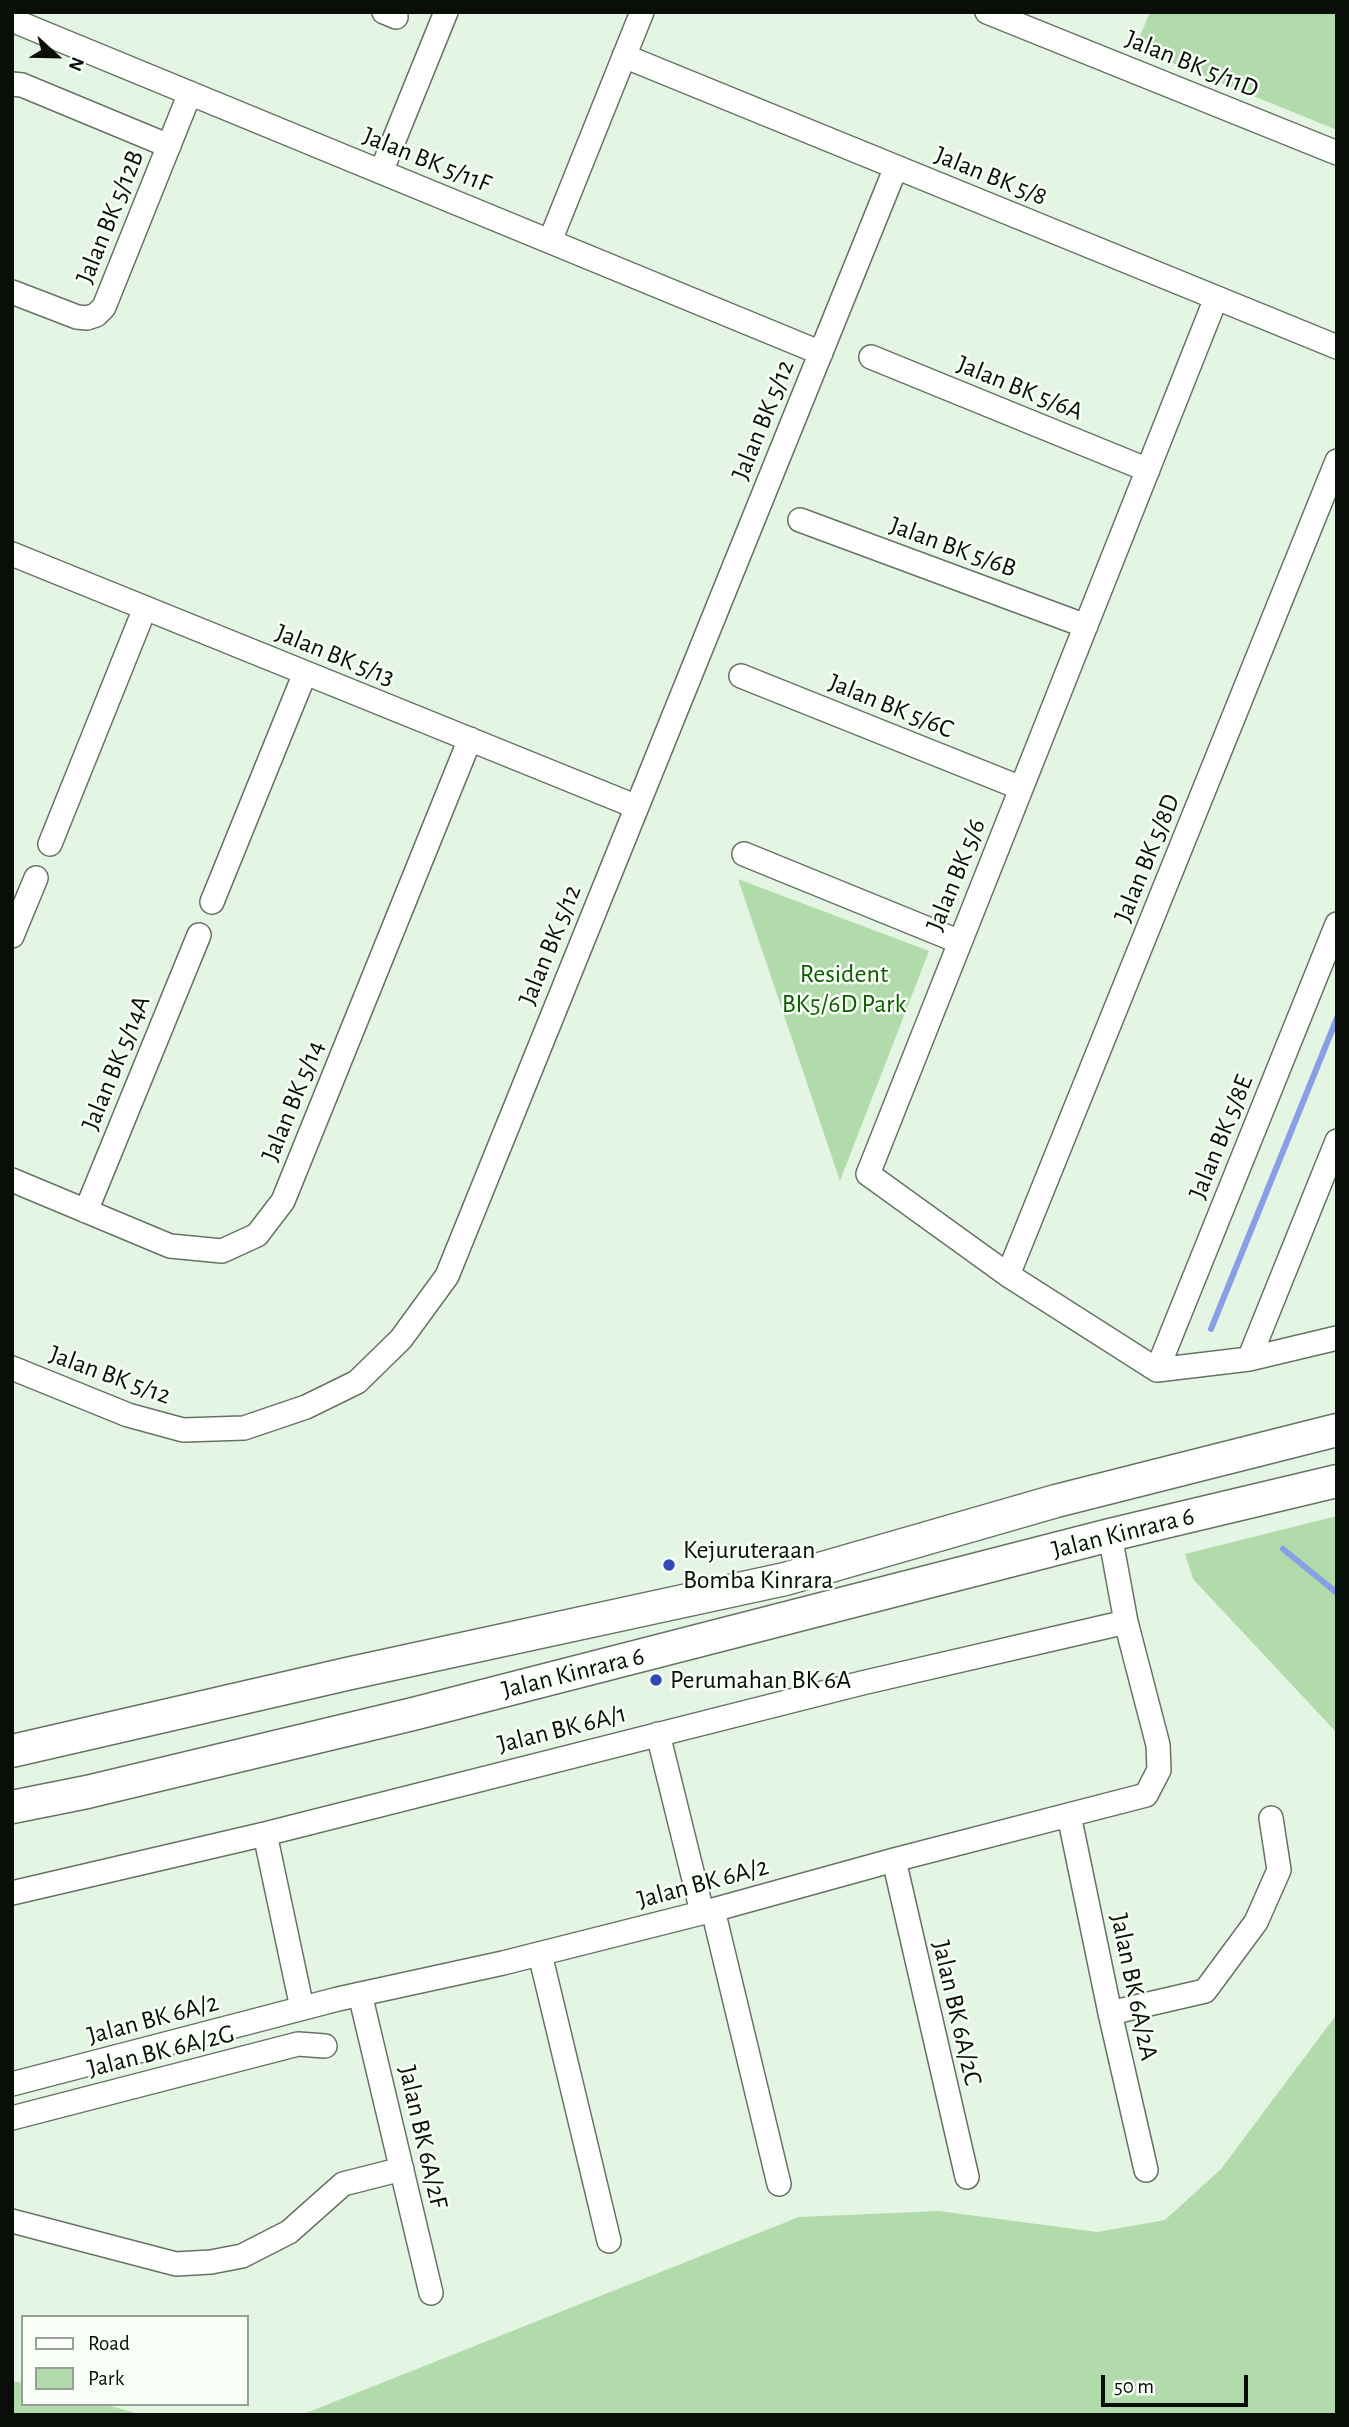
<!DOCTYPE html>
<html>
<head>
<meta charset="utf-8">
<style>
	body { margin:0 }
	#map { position:relative; width:1349px; height:2427px; overflow:hidden; background:#e5f5e3; font-family:"Alegreya Sans",sans-serif }
	canvas { display:block }
	.frame { position:absolute; inset:0; border:14px solid #090e08; pointer-events:none }
	.legend { position:absolute; left:21px; top:2315px; width:228px; height:91px; box-sizing:border-box; background:#f8fff7; border:2px solid #989f97; margin:0; padding:9px 12px; list-style:none; font-size:21px; color:#090e08 }
	.legend li { display:flex; align-items:center; gap:14px; height:35px }
	.legend b { width:35px; border:2px solid #989f97 }
	.north { position:absolute; left:21px; top:21px; width:70px; height:70px; -webkit-text-stroke:5px #f8fff7; paint-order:stroke; rotate:112deg; font-size:19px; font-weight:700; line-height:28px; text-align:center; color:#090e08 }
	.north::after { content:''; display:block; margin:auto; width:24px; height:32px; background:#090e08; clip-path:polygon(50% 0,100% 100%,50% 72%,0 100%) }
	.scale { position:absolute; left:1101px; top:2375px; width:147px; height:32px; box-sizing:border-box; border:4px solid #090e08; border-top:0; padding-left:9px; font-size:21px; line-height:24px; white-space:nowrap; color:#090e08; -webkit-text-stroke:5px #f8fff7; paint-order:stroke }
</style>
</head>
<body>
<div id="map">
<canvas width="1349" height="2427"></canvas>
<div class="frame"></div>
<ul class="legend">
<li><b style="height:9px;background:#fff"></b>Road</li>
<li><b style="height:19px;background:#b2dbab"></b>Park</li>
</ul>
<div class="north">N</div>
<div class="scale">50 m</div>
</div>
<script>
const g = document.querySelector('canvas').getContext('2d');
g.lineJoin = 'round';
function fillPath(path, color) { g.fillStyle = color; g.fill(path, 'evenodd'); }
const toPath = rows => new Path2D(rows.map(r => 'M' + r).join(''));
function stroke(path, color, width, dash) { g.strokeStyle = color; g.lineWidth = width; g.lineCap = dash ? 'butt' : 'round'; g.setLineDash(dash || []); g.stroke(path); }
function write(font, color, halo, rows, align = 'center') {
  g.font = font + ' "Alegreya Sans",sans-serif'; g.lineWidth = 5; g.setLineDash([]); g.textBaseline = 'middle'; g.strokeStyle = halo; g.fillStyle = color; for (const [text, x, y, turn = 0] of rows) {
    g.save(); g.translate(x, y); g.rotate((+turn || 0) * Math.PI / 180); g.textAlign = isNaN(turn) ? turn : align; if (halo) g.strokeText(text, 0, 0); g.fillText(text, 0, 0); g.restore();
  }
}
const green = toPath([
	[1150,12,1337,12,1337,130,1135,48],
	[738,879,929,951,840,1181],
	[1337,1516,1337,1733,1193,1579,1185,1554],
	[1337,2014,1337,2415,301,2415,799,2217,939,2211,1097,2232,1165,2220,1221,2169],
	[12,2381,23,2383,23,2404,103,2404,143,2415,12,2415]
]);
const stream = toPath([
	[1211,1329,1337,1018],
	[1283,1549,1337,1593]
]);
const minor = toPath([
	[384,12,396,17],
	[987,12,1337,153],
	[12,20,821,353],
	[624,56,1337,347],
	[12,84,22,85,169,146],
	[381,172,446,12],
	[550,241,642,12],
	[12,292,77,317,87,318,96,315,104,307,190,93],
	[1216,298,868,1174,1008,1275,1157,1370,1249,1359,1337,1338],
	[871,357,1148,470],
	[800,520,1086,626],
	[12,554,637,807],
	[741,676,1021,788],
	[50,844,145,608],
	[744,854,960,942],
	[212,902,305,673],
	[12,936,36,878],
	[12,1180,170,1246,222,1251,257,1235,283,1201,470,739],
	[86,1211,199,935],
	[1008,1275,1337,461],
	[1249,1359,1337,1141],
	[12,1368,128,1415,183,1430,244,1428,306,1407,357,1382,401,1339,447,1276,896,167],
	[1157,1370,1337,924],
	[658,1734,702,1912],
	[1069,1815,1110,2013,1146,2170],
	[265,1834,302,2008],
	[894,1860,967,2177],
	[12,1893,265,1834,862,1683,1126,1622],
	[713,1910,779,2184],
	[540,1954,609,2241],
	[360,1994,431,2293],
	[1110,2013,1205,1991,1256,1922,1279,1870,1271,1818],
	[12,2084,338,1999,503,1963,713,1910,894,1860,1146,1795,1159,1770,1158,1745,1126,1622,1110,1535],
	[12,2118,298,2044,325,2046],
	[12,2221,176,2264,211,2262,242,2256,289,2232,343,2184,402,2169]
]);
const secondary = toPath([
	[12,1751,351,1673,785,1579,1056,1501,1337,1430],
	[12,1807,87,1792,413,1714,1110,1535,1337,1481]
]);
const markers = [
	[669,1565,7,"#3048b9"],
	[656,1680,7,"#3048b9"]
];
const streetNames = [
	["Jalan BK 5/11D",1192,64,22],
	["Jalan BK 5/11F",427,160,22],
	["Jalan BK 5/8",991,176,22],
	["Jalan BK 5/12B",110,217,-68],
	["Jalan BK 5/6A",1020,388,22],
	["Jalan BK 5/12",763,420,-68],
	["Jalan BK 5/6B",953,547,20],
	["Jalan BK 5/13",335,655,22],
	["Jalan BK 5/6C",891,706,22],
	["Jalan BK 5/8D",1147,858,-68],
	["Jalan BK 5/6",956,875,-68],
	["Jalan BK 5/12",550,945,-68],
	["Jalan BK 5/14A",116,1063,-68],
	["Jalan BK 5/14",293,1101,-68],
	["Jalan BK 5/8E",1221,1137,-68],
	["Jalan BK 5/12",110,1375,20],
	["Jalan Kinrara 6",1123,1533,-14],
	["Jalan Kinrara 6",573,1673,-14],
	["Jalan BK 6A/1",562,1729,-14],
	["Jalan BK 6A/2",703,1883,-15],
	["Jalan BK 6A/2A",1134,1987,78],
	["Jalan BK 6A/2C",957,2013,77],
	["Jalan BK 6A/2",153,2019,-15],
	["Jalan BK 6A/2G",161,2051,-14],
	["Jalan BK 6A/2F",423,2137,77]
];
const parkNames = [
	["Resident",844,974],
	["BK5/6D Park",844,1004]
];
const poiNames = [
	["Kejuruteraan",683,1550],
	["Bomba Kinrara",683,1580],
	["Perumahan BK 6A",670,1680]
];
fillPath(green, '#b2dbab');
stroke(stream, '#87a0e5', 6);
stroke(minor, '#667364', 26);
stroke(secondary, '#667364', 35);
stroke(minor, '#fff', 23);
stroke(secondary, '#fff', 32);
for (const [x, y, r, color] of markers) { const dot = new Path2D(); dot.arc(x, y, r, 0, 2 * Math.PI); g.fillStyle = color; g.fill(dot); stroke(dot, '#f8fff7', 2.5); }
write('26px', '#090e08', '#f8fff7', streetNames);
write('26px', '#0f5b00', '#f8fff7', parkNames);
write('26px', '#090e08', '#f8fff7', poiNames, 'left');
</script>
</body>
</html>
